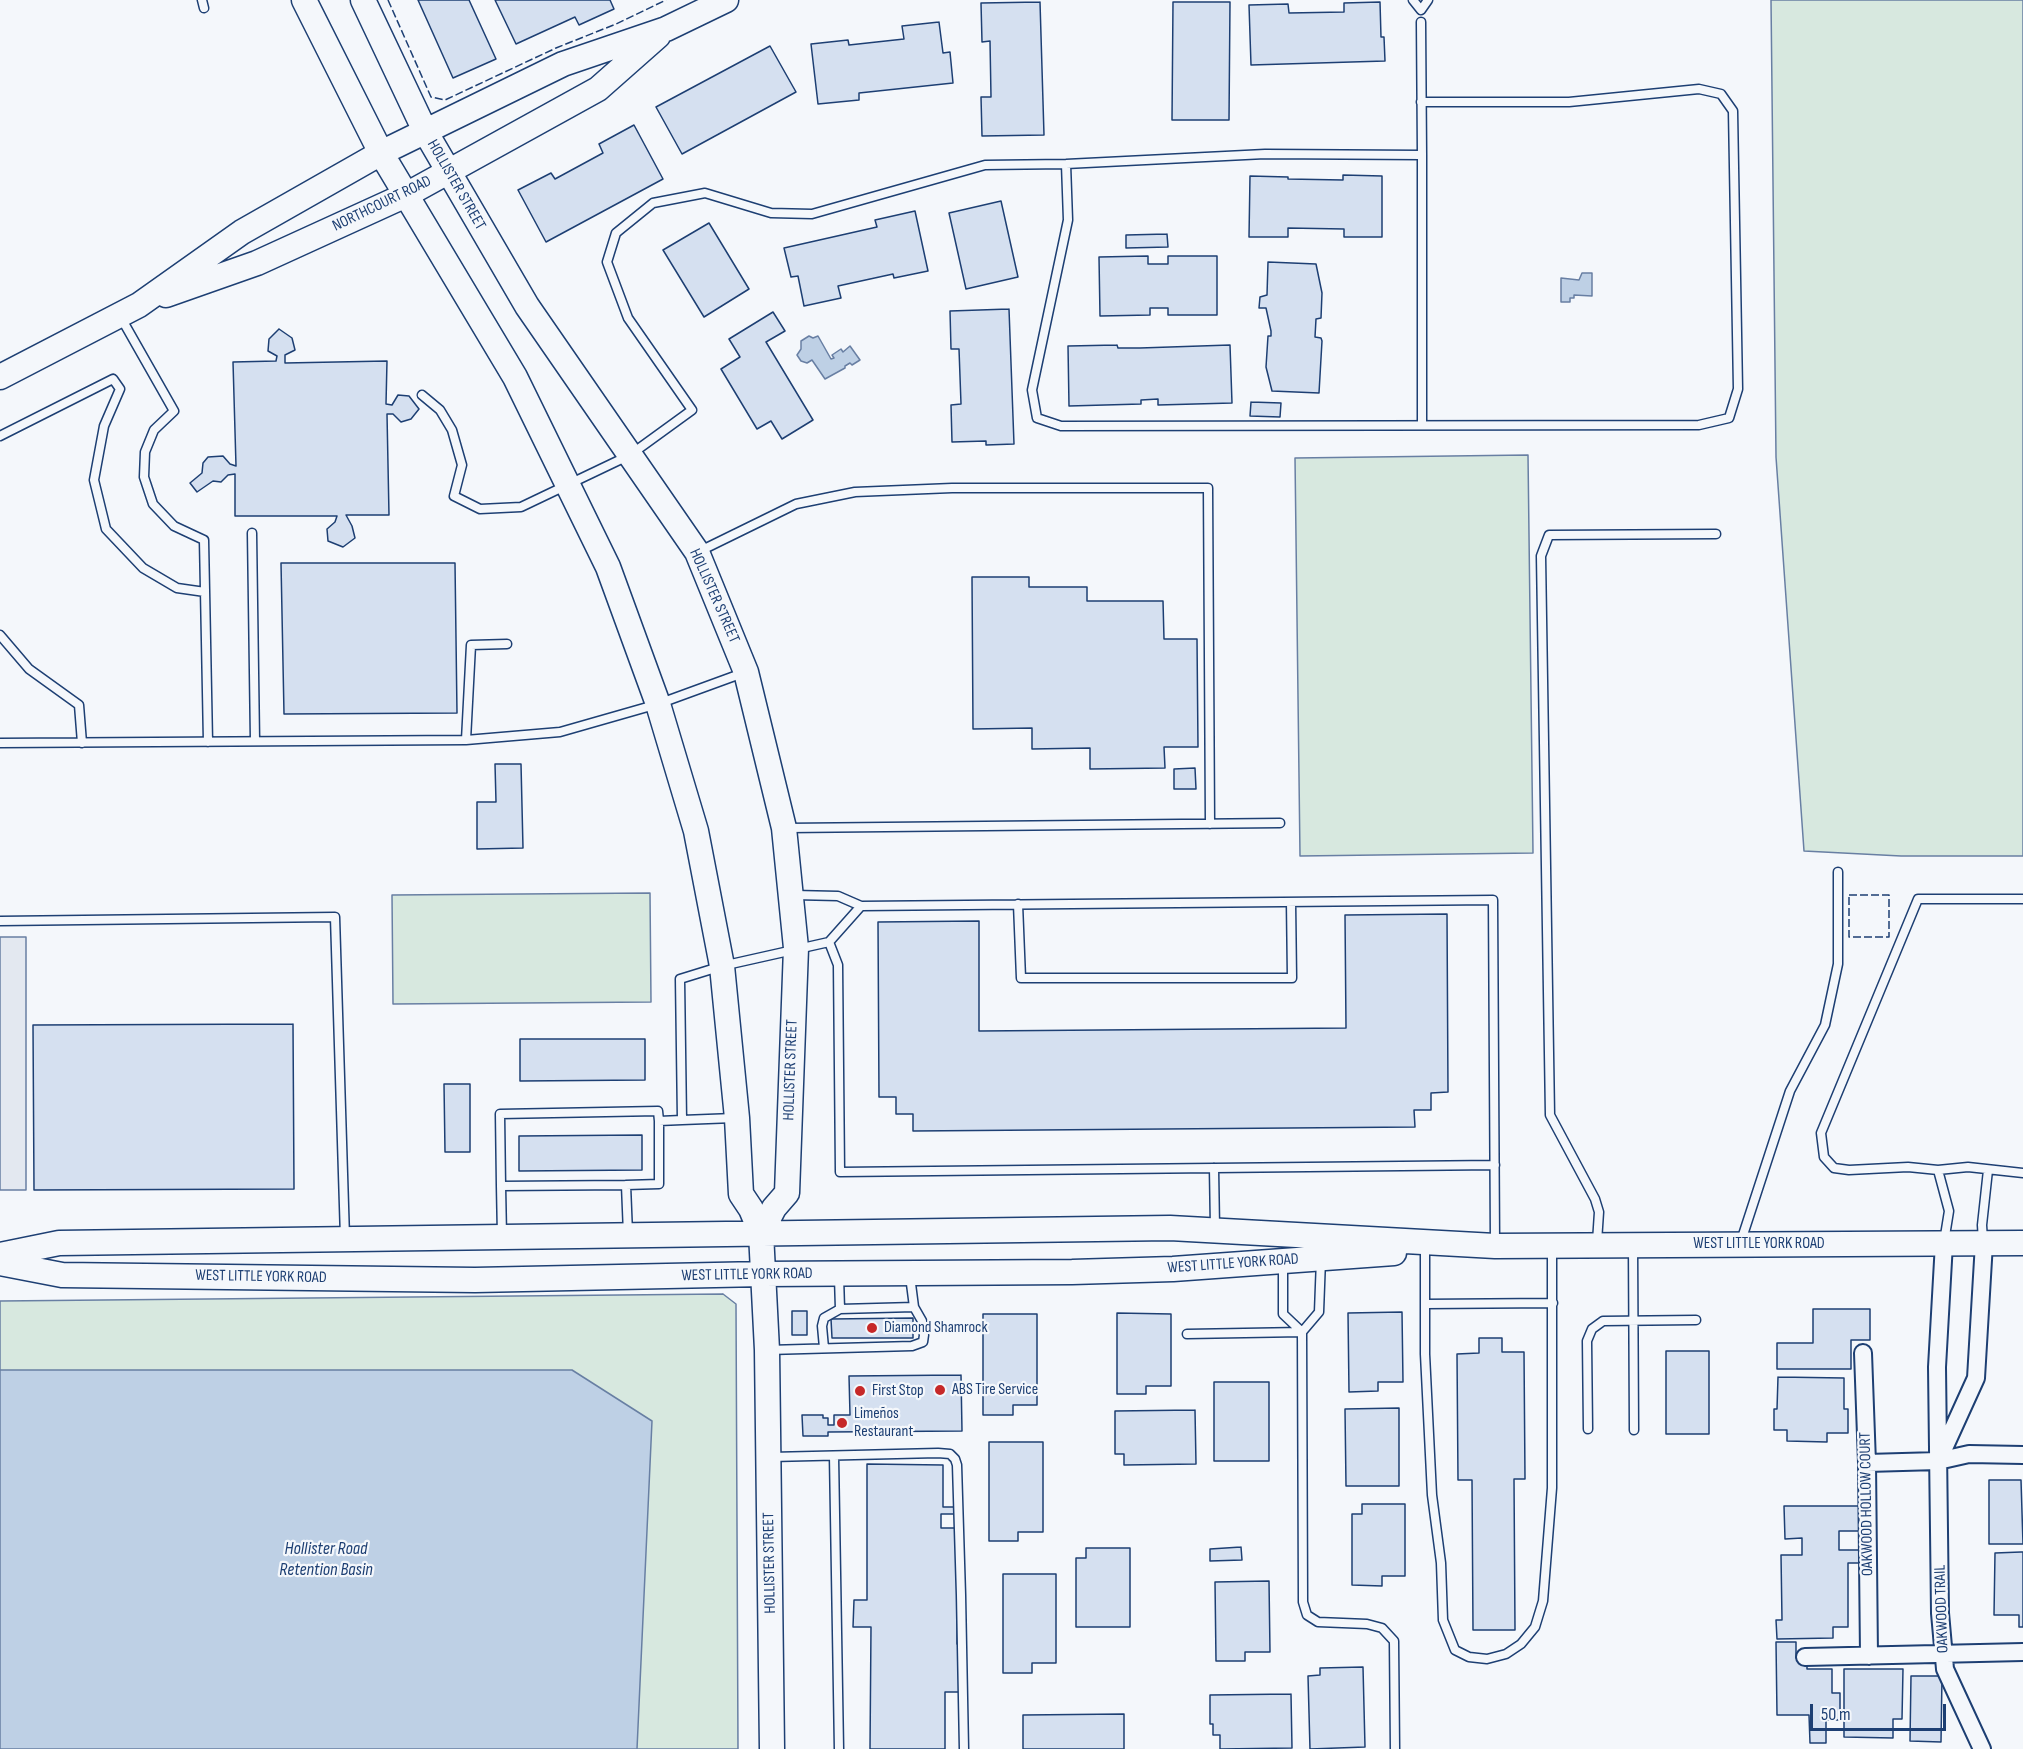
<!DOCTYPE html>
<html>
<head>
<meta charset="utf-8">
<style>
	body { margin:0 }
	#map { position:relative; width:2023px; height:1749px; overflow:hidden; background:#f4f7fb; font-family:"Sofia Sans Condensed",sans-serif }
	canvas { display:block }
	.scale { position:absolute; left:1810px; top:1704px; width:136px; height:27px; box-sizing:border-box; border:3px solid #1d3f73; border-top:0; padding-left:8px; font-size:18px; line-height:21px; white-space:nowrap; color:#1d3f73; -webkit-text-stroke:4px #f4f7fb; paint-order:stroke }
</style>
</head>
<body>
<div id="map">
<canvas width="2023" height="1749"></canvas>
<div class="scale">50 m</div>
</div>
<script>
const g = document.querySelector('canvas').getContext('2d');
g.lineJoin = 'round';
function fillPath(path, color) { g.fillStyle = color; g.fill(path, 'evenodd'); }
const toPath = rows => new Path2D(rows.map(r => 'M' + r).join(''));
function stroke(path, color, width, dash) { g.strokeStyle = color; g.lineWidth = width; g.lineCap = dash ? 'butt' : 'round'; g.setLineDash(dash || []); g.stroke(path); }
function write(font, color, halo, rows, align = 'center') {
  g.font = font + ' "Sofia Sans Condensed",sans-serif'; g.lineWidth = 4.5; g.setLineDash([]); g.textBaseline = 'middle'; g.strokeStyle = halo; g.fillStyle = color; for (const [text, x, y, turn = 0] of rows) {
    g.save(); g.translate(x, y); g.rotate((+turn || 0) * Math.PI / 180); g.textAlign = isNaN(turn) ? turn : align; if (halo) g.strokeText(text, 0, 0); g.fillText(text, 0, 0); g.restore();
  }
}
const green = toPath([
	[1771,0,2023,0,2023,856,1901,856,1804,851,1776,457,1771,0],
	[1528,455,1533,853,1300,856,1295,458,1528,455],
	[650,893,651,1002,393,1004,392,895,650,893],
	[723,1294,736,1304,738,1749,0,1749,0,1301,723,1294]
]);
const parking = toPath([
	[0,937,26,937,26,1190,0,1190,0,937]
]);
const water = toPath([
	[1582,273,1592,273,1592,296,1574,295,1574,298,1570,298,1570,302,1561,302,1561,278,1579,280,1582,273],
	[809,336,813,338,818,336,831,359,834,358,832,355,841,349,843,352,850,346,860,360,852,365,850,363,845,366,845,368,825,379,812,360,807,363,801,361,797,355,801,349,801,341,809,336],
	[0,1370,572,1370,652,1421,637,1749,0,1749,0,1370]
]);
const building = toPath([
	[418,0,469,0,496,59,453,78,418,0],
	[495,0,610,0,614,9,579,25,575,17,516,44,495,0],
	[1040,2,1044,135,982,136,981,97,991,97,990,41,982,42,981,3,1040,2],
	[1173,2,1230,2,1229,120,1172,120,1173,2],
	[1380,2,1381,37,1384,37,1385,61,1251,65,1249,5,1288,4,1289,13,1344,12,1344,3,1380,2],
	[939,22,943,53,950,52,953,83,859,93,859,100,818,104,811,44,848,40,849,45,904,39,902,26,939,22],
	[770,46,796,92,682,154,656,107,770,46],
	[634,125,663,179,546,242,518,190,551,173,555,179,603,153,599,144,634,125],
	[1343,175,1382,176,1382,237,1344,237,1344,229,1288,228,1288,237,1249,237,1250,176,1288,177,1288,179,1343,180,1343,175],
	[1001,201,1018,277,966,289,949,213,1001,201],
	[915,211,928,271,894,278,893,274,838,286,841,298,804,306,798,276,791,277,784,248,877,227,875,220,915,211],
	[709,223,749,289,704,317,663,250,709,223],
	[1167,234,1168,247,1126,248,1126,235,1167,234],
	[1148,256,1148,264,1168,264,1168,256,1217,256,1217,315,1168,315,1168,308,1150,308,1150,315,1100,316,1099,257,1148,256],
	[1268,262,1316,264,1322,293,1321,318,1316,319,1315,337,1321,338,1322,341,1319,393,1272,391,1266,367,1268,336,1271,336,1271,331,1266,308,1259,308,1260,297,1267,295,1268,262],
	[1009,309,1014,444,986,445,986,441,952,442,951,405,961,404,959,349,951,349,950,311,1009,309],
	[773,312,785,331,766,342,813,420,782,439,771,421,757,429,721,369,740,357,729,339,773,312],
	[279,329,292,338,295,350,285,355,285,363,387,361,386,404,392,405,398,395,409,396,419,409,411,419,401,422,393,414,387,414,389,515,346,515,352,526,355,538,343,547,328,541,327,529,335,522,337,516,235,516,235,474,228,475,221,482,213,481,197,492,190,483,202,473,203,463,208,457,223,456,230,464,236,466,233,362,276,361,277,356,268,351,269,339,279,329],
	[1117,345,1118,348,1140,348,1230,345,1232,403,1158,405,1158,399,1141,400,1141,404,1069,406,1068,346,1117,345],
	[1251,402,1281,403,1280,417,1250,416,1251,402],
	[281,563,455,563,457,713,284,714,281,563],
	[972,577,1029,577,1029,587,1087,587,1087,601,1163,601,1164,639,1197,639,1198,747,1164,747,1165,768,1090,769,1090,748,1032,749,1032,728,973,729,972,577],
	[495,764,521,764,523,848,477,849,477,802,496,802,495,764],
	[1195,768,1196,789,1174,789,1174,769,1195,768],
	[1447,914,1448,1092,1431,1093,1431,1110,1414,1110,1415,1127,913,1131,913,1114,896,1114,896,1097,879,1097,878,922,979,921,979,1031,1346,1028,1345,915,1447,914],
	[293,1024,294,1189,34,1190,33,1025,293,1024],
	[520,1039,645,1039,645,1080,520,1081,520,1039],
	[444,1084,470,1084,470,1152,445,1152,444,1084],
	[642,1135,642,1170,519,1171,519,1136,642,1135],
	[1813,1309,1870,1309,1870,1340,1851,1340,1851,1369,1777,1369,1777,1343,1813,1343,1813,1309],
	[792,1311,807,1311,807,1335,792,1335,792,1311],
	[1402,1312,1403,1382,1378,1382,1378,1391,1349,1392,1348,1313,1402,1312],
	[1117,1313,1171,1314,1171,1386,1146,1386,1146,1394,1117,1394,1117,1313],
	[983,1314,1037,1314,1037,1405,1013,1405,1013,1415,983,1415,983,1314],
	[913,1318,913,1338,832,1338,831,1319,913,1318],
	[1479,1338,1502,1338,1502,1352,1524,1352,1525,1479,1514,1479,1515,1630,1473,1630,1472,1480,1458,1480,1457,1354,1479,1353,1479,1338],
	[1666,1351,1709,1351,1709,1434,1666,1434,1666,1351],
	[961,1375,962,1431,828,1432,828,1436,803,1436,802,1415,823,1415,823,1418,828,1418,828,1425,834,1425,834,1415,850,1415,849,1376,961,1375],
	[1778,1377,1844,1378,1844,1409,1848,1409,1848,1433,1827,1433,1827,1442,1787,1441,1787,1430,1774,1430,1774,1409,1777,1409,1778,1377],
	[1214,1382,1269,1382,1269,1461,1214,1461,1214,1382],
	[1399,1408,1399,1486,1346,1486,1345,1409,1399,1408],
	[1195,1410,1196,1464,1124,1465,1124,1454,1115,1454,1115,1411,1195,1410],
	[989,1442,1043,1442,1043,1532,1018,1532,1018,1541,989,1541,989,1442],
	[867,1464,943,1465,943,1507,954,1507,954,1514,941,1514,941,1528,958,1528,957,1644,959,1644,959,1692,945,1692,945,1749,870,1749,871,1627,853,1627,854,1600,867,1600,867,1464],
	[1989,1480,2021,1480,2023,1544,1989,1544,1989,1480],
	[1362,1504,1405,1504,1405,1576,1382,1576,1382,1586,1352,1585,1352,1514,1362,1514,1362,1504],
	[1784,1506,1859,1506,1860,1531,1839,1531,1839,1550,1859,1550,1859,1563,1848,1563,1848,1627,1833,1627,1833,1638,1777,1639,1776,1620,1782,1620,1781,1555,1802,1555,1802,1538,1785,1539,1784,1506],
	[1241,1547,1242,1560,1210,1561,1210,1549,1241,1547],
	[1086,1548,1130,1548,1130,1627,1076,1627,1076,1558,1086,1558,1086,1548],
	[2021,1552,2023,1552,2023,1627,2019,1627,2019,1615,1994,1615,1995,1553,2021,1552],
	[1003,1574,1056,1574,1056,1663,1032,1663,1032,1673,1003,1673,1003,1574],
	[1269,1581,1270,1652,1245,1652,1245,1661,1216,1661,1215,1582,1269,1581],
	[1776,1642,1796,1642,1796,1658,1807,1658,1807,1669,1832,1669,1832,1693,1840,1693,1840,1720,1826,1720,1826,1743,1810,1743,1809,1715,1777,1715,1776,1642],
	[1363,1667,1365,1747,1310,1749,1308,1676,1320,1675,1320,1668,1363,1667],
	[1844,1669,1903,1669,1902,1719,1893,1719,1893,1738,1844,1737,1844,1669],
	[1911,1676,1942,1676,1941,1742,1910,1741,1911,1676],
	[1291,1694,1292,1748,1220,1749,1220,1735,1213,1735,1213,1724,1210,1724,1210,1695,1291,1694],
	[1124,1714,1124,1749,1023,1749,1023,1715,1124,1714]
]);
const lane = toPath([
	[202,0,204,8],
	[1413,0,1421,10,1428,0],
	[1422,155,1422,425],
	[1066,164,1068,220,1032,390,1037,418,1061,426,1699,425,1729,418,1738,389,1733,111,1721,94,1699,89,1569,102,1421,102],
	[120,316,174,411,154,430,145,452,144,477,153,504,174,526,204,540,208,742],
	[422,395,440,410,452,430,462,465,454,496,480,509,521,507,630,455,692,410,628,318,607,262,616,233,653,203,705,193,771,213,812,214,985,165,1066,164,1265,154,1422,155,1421,22],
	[0,436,113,379,120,389,104,426,94,480,106,529,143,568,177,588,205,592],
	[252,533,255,741],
	[698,552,796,504,855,492,952,488,1208,488,1210,824],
	[0,635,29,669,79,705,82,743],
	[466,740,471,645,507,644],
	[0,743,466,740,560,732,658,704,743,673],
	[787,828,1280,823],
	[794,895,838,896,861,906],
	[2023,899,1918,899,1821,1133,1824,1157,1834,1168,1849,1170,1908,1167,1938,1170,1968,1167,2023,1173],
	[1018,904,1021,978,1292,978,1291,902],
	[0,921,335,917,345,1238],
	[829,942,838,965,840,1172,1495,1165],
	[734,1118,682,1120,680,979,722,966,829,942,861,906,1493,900,1495,1243],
	[1214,1168,1215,1228],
	[1938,1170,1949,1211,1944,1242],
	[626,1185,659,1184,659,1121,682,1120],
	[501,1186,500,1114,658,1111,659,1121],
	[502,1236,501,1186,626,1185,628,1234],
	[1741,1241,1790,1091,1825,1025,1838,964,1838,872],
	[1983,1241,1982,1225,1988,1170],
	[1597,1242,1599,1212,1595,1199,1550,1115,1541,556,1549,535,1716,534],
	[1633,1246,1634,1430],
	[1425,1251,1425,1354,1432,1495,1441,1563,1443,1620,1455,1650,1469,1657,1487,1659,1506,1654,1521,1644,1535,1627,1543,1601,1552,1488,1552,1249],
	[1321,1259,1319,1312,1302,1332,1303,1602,1307,1615,1318,1622,1367,1624,1382,1628,1394,1641,1395,1749],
	[1283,1263,1283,1314,1302,1332],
	[839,1277,840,1309,914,1307],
	[1425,1304,1553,1303],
	[1187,1334,1302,1332],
	[824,1348,822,1326,824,1318,840,1309],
	[768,1350,912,1346,923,1342,924,1335,922,1321,914,1307,910,1276],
	[1588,1429,1587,1341,1592,1329,1603,1321,1696,1320],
	[834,1456,839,1749],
	[771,1457,938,1453,950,1454,955,1459,957,1465,961,1595,964,1749]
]);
const street = toPath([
	[1944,1243,1937,1367,1940,1613,1945,1669,1982,1749],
	[1863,1353,1867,1463,1869,1656],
	[1941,1455,1976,1378,1984,1243],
	[1867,1463,1938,1461,1969,1454,2023,1455],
	[1805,1657,2023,1652]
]);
const secondary = toPath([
	[304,0,381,153,515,377,608,567,658,704,696,831,722,966,737,1118,741,1194,751,1209,761,1233,767,1350,772,1749],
	[363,0,425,131,527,306,697,552,746,672,784,828,796,948,787,1193,774,1208,761,1233],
	[166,295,257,263,406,195,598,89,658,36],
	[0,377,139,305,242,232,381,153,563,64,666,29,726,0],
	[0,1255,59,1243,1170,1228,1495,1246,2023,1243],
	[0,1263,62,1275,475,1280,763,1274,1072,1272,1173,1269,1394,1253]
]);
const fence = toPath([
	[388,0,431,97,445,100,556,48,616,24,666,0],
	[1849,895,1889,895,1889,937,1849,937,1849,895]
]);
const markers = [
	[872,1328,6,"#c62828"],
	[940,1390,6,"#c62828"],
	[860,1391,6,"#c62828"],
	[842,1423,6,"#c62828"]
];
const streetNames = [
	["HOLLISTER STREET",456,185,60],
	["NORTHCOURT ROAD",382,204,-26],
	["HOLLISTER STREET",714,596,66],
	["HOLLISTER STREET",791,1070,-88],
	["WEST LITTLE YORK ROAD",1759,1244],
	["WEST LITTLE YORK ROAD",1233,1264,-4],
	["WEST LITTLE YORK ROAD",747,1275,-1],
	["WEST LITTLE YORK ROAD",261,1277,1],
	["OAKWOOD HOLLOW COURT",1867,1504,-91],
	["HOLLISTER STREET",770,1563,-91],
	["OAKWOOD TRAIL",1942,1609,-92]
];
const poiNames = [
	["Diamond Shamrock",884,1328],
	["ABS Tire Service",952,1390],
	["First Stop",872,1391],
	["Limeños",854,1414],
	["Restaurant",854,1432]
];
const waterNames = [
	["Hollister Road",326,1549],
	["Retention Basin",326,1570]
];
fillPath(green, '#d7e8df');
stroke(green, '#687fa3', 1.5);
fillPath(parking, '#e3e8f0');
stroke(parking, '#687fa3', 1.5);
fillPath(water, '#bed0e5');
stroke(water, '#687fa3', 1.5);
fillPath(building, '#d5e0f0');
stroke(building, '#1d3f73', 1.5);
stroke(lane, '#1d3f73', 11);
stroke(street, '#1d3f73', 20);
stroke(secondary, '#1d3f73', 27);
stroke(lane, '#f4f7fb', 8);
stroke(street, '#f4f7fb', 16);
stroke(secondary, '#f4f7fb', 24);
stroke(fence, '#1d3f73', 1.5, [8, 3]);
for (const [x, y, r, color] of markers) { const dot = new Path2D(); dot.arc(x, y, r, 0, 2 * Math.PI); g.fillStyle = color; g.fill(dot); stroke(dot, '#f4f7fb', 2); }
write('16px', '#1d3f73', '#f4f7fb', streetNames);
write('16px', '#1d3f73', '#f4f7fb', poiNames, 'left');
write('italic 18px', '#1d3f73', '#f4f7fb', waterNames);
</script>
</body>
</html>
